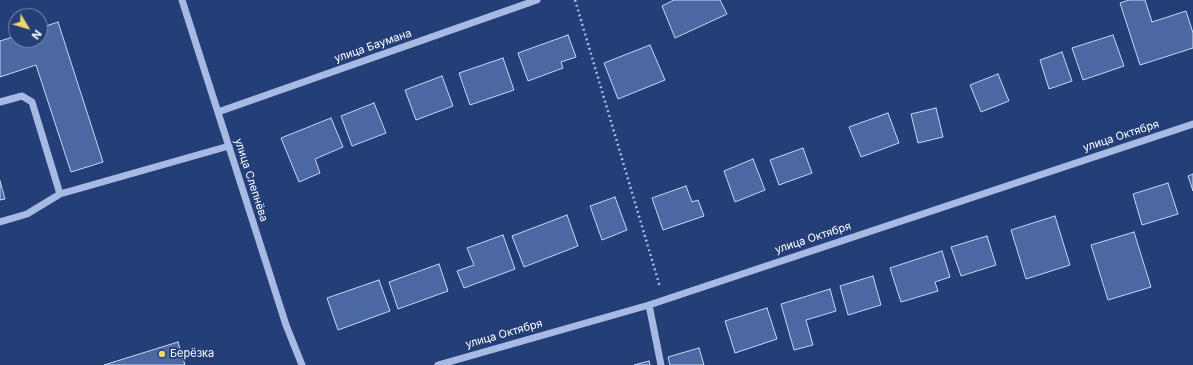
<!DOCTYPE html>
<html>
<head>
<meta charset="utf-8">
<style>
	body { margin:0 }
	#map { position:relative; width:1193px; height:365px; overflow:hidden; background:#243e78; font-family:Inter,sans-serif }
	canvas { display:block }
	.north { position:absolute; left:8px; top:8px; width:40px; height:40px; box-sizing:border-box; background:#243e78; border:1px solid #7c8bae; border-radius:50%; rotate:128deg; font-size:11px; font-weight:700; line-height:16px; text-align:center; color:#fff }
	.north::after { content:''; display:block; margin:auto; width:14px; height:18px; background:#edd76a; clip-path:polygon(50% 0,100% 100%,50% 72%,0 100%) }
</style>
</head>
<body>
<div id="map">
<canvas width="1193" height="365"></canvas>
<div class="north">N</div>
</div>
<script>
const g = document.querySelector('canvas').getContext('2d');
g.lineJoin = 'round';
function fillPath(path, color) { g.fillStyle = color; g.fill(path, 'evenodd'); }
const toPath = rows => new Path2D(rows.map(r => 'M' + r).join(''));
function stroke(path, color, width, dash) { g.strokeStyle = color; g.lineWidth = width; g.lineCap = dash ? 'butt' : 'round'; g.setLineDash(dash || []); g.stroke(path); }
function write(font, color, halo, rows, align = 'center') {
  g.font = font + ' Inter,sans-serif'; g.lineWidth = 3.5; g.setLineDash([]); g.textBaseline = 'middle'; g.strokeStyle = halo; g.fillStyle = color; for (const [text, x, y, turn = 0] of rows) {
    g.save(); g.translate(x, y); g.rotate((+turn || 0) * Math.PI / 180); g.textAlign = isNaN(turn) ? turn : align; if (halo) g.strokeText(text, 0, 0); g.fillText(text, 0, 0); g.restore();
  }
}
const building = toPath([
	[674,0,720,0,727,14,675,38,662,6,674,0],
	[1129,0,1145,0,1152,22,1186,11,1193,33,1193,48,1140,65,1120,3,1129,0],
	[58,22,103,162,71,172,36,65,0,77,0,41,16,36,16,40,40,40,40,28,58,22],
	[568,35,576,57,561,62,563,68,528,81,518,53,568,35],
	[1113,35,1124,66,1083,80,1072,48,1113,35],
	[650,45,665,80,618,99,604,63,650,45],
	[1062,52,1072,81,1049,89,1040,60,1062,52],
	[503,58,514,90,470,105,459,73,503,58],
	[998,74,1009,101,981,112,970,85,998,74],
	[442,76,453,106,416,120,405,90,442,76],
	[374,103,386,133,352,146,341,116,374,103],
	[936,108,943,137,918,143,911,114,936,108],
	[888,113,899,143,861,157,849,127,888,113],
	[331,118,343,147,315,159,320,173,299,182,281,138,331,118],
	[803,148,812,173,779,185,770,160,803,148],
	[753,159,765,190,735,202,724,171,753,159],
	[1193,174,1193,191,1188,176,1193,174],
	[0,181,5,199,0,200,0,181],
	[1168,183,1178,214,1142,225,1133,194,1168,183],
	[686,186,692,202,698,200,704,216,663,230,652,198,686,186],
	[615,197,627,230,602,240,590,206,615,197],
	[567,215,578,246,524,267,512,236,567,215],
	[1055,216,1070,265,1026,279,1011,230,1055,216],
	[1134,232,1151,287,1108,300,1091,245,1134,232],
	[503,235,515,269,464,288,457,271,474,265,467,248,503,235],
	[987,236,996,265,961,276,951,247,987,236],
	[942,251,950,277,935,282,938,291,901,302,890,268,942,251],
	[439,264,448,291,398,309,389,282,439,264],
	[873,276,881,305,848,315,840,286,873,276],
	[379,280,390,311,338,330,327,298,379,280],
	[830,289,836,311,806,320,813,345,794,350,781,304,830,289],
	[767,308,777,339,735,353,725,321,767,308],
	[178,342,185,365,104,365,178,342],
	[699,348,704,365,670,365,668,357,699,348],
	[649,361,650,365,634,365,649,361]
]);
const path = toPath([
	[575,0,660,287]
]);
const minor = toPath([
	[182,0,286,325,302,365],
	[0,102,22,96,32,102,60,194,229,146],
	[218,112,537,0],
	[0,222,27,214,60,194],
	[649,305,661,365],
	[438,365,649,305,1193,124]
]);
const markers = [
	[162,354,4,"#edd76a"]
];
const streetNames = [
	["улица Баумана",373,46,-19],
	["улица Октября",1121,136,-18],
	["улица Слепнёва",251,180,72],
	["улица Октября",813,238,-18],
	["улица Октября",504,334,-16]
];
const poiNames = [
	["Берёзка",170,354]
];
fillPath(building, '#4c68a2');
stroke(building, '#c8d6f3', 1);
stroke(path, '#a6bae3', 2.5, [2, 3]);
stroke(minor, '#a6bae3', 7);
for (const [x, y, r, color] of markers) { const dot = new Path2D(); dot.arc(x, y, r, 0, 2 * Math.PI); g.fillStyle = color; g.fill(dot); stroke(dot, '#243e78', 1.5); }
write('11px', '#fff', '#243e78', streetNames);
write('11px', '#fff', '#243e78', poiNames, 'left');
</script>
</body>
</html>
